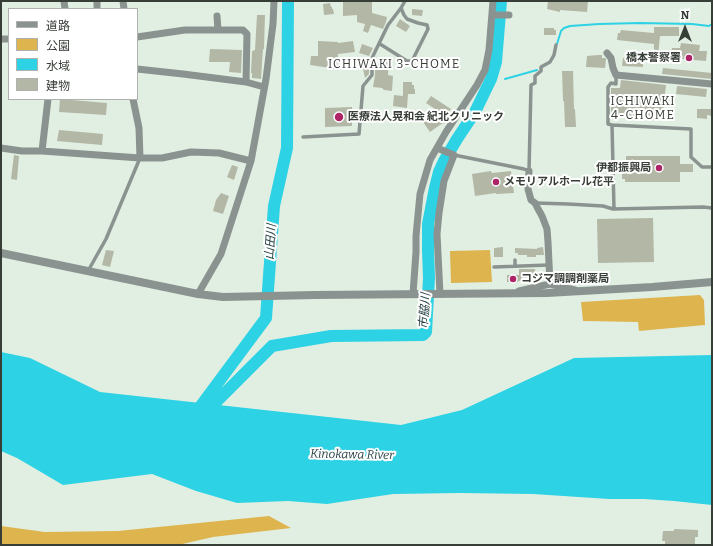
<!DOCTYPE html>
<html>
<head>
<meta charset="utf-8">
<style>
	body { margin:0 }
	#map { position:relative; width:713px; height:546px; overflow:hidden; background:#e1efe2; font-family:Bitter,"Noto Sans JP",serif }
	canvas { display:block }
	.frame { position:absolute; inset:0; border:2px solid #373d37; pointer-events:none }
	.legend { position:absolute; left:8px; top:8px; width:130px; height:92px; box-sizing:border-box; background:#fff; border:1px solid #afb1af; margin:0; padding:5px 7px; list-style:none; font-size:12px; color:#373d37 }
	.legend li { display:flex; align-items:center; gap:8px; height:20px }
	.legend b { width:20px; border:1px solid #afb1af }
	.north { position:absolute; left:665px; top:8px; width:40px; height:40px; -webkit-text-stroke:3px #fff; paint-order:stroke; rotate:0deg; font-size:11px; font-weight:700; line-height:16px; text-align:center; color:#373d37 }
	.north::after { content:''; display:block; margin:auto; width:14px; height:18px; background:#373d37; clip-path:polygon(50% 0,100% 100%,50% 72%,0 100%) }
</style>
</head>
<body>
<div id="map">
<canvas width="713" height="546"></canvas>
<div class="frame"></div>
<ul class="legend">
<li><b style="height:5px;background:#8a9390"></b>道路</li>
<li><b style="height:11px;background:#deb44f"></b>公園</li>
<li><b style="height:11px;background:#2dd2e4"></b>水域</li>
<li><b style="height:11px;background:#b3b7a6"></b>建物</li>
</ul>
<div class="north">N</div>
</div>
<script>
const g = document.querySelector('canvas').getContext('2d');
g.lineJoin = 'round';
function fillPath(path, color) { g.fillStyle = color; g.fill(path, 'evenodd'); }
const toPath = rows => new Path2D(rows.map(r => 'M' + r).join(''));
function stroke(path, color, width, dash) { g.strokeStyle = color; g.lineWidth = width; g.lineCap = dash ? 'butt' : 'round'; g.setLineDash(dash || []); g.stroke(path); }
function write(font, color, halo, rows, align = 'center') {
  g.font = font + ' Bitter,"Noto Sans JP",serif'; g.lineWidth = 4; g.setLineDash([]); g.textBaseline = 'middle'; g.strokeStyle = halo; g.fillStyle = color; for (const [text, x, y, turn = 0] of rows) {
    g.save(); g.translate(x, y); g.rotate((+turn || 0) * Math.PI / 180); g.textAlign = isNaN(turn) ? turn : align; if (halo) g.strokeText(text, 0, 0); g.fillText(text, 0, 0); g.restore();
  }
}
const green = toPath([
	[490,250,492,282,451,283,450,251],
	[700,295,704,300,705,325,639,331,638,322,583,321,581,302],
	[269,516,291,528,213,537,178,545,1,545,1,526,45,532,118,531]
]);
const water = toPath([
	[1,352,30,358,100,392,401,425,462,410,574,358,712,355,712,505,674,501,644,499,609,499,533,494,460,493,393,494,327,504,288,501,237,503,196,491,152,474,63,485,17,458,1,451]
]);
const stream = toPath([
	[557,44,561,31,564,28,570,26,599,24,640,23,692,24,709,26,712,24],
	[505,79,537,70]
]);
const river = toPath([
	[194,415,266,318,274,206,287,148,288,1],
	[203,415,272,346,331,336,423,335,426,332,429,278,428,250,428,224,435,188,439,172,444,161,457,139,475,112,491,79,496,62,501,1]
]);
const building = toPath([
	[355,1,372,1,372,13,387,17,386,22,383,29,371,25,368,33,363,31,365,24,357,22,357,15,343,16,343,2],
	[548,1,565,2,565,1,588,1,587,12,560,10,560,12,547,9],
	[330,3,331,7,332,7,332,9,333,9,334,14,324,15,323,4],
	[412,9,423,10,422,16,412,15],
	[257,15,265,15,264,49,263,49,261,79,252,78,252,73,251,73,252,51,255,50],
	[400,19,410,26,406,32,396,26],
	[654,27,679,27,679,36,660,36,658,55,654,55,654,44,617,40,618,33,620,33,621,30,654,33],
	[544,28,554,28,554,30,556,30,556,35,544,35],
	[318,41,338,42,338,43,353,41,355,52,338,54,337,69,310,65,311,56,318,56],
	[681,43,700,45,699,51,707,51,706,61,671,58,672,48,680,48],
	[362,44,373,48,369,56,359,53],
	[210,49,242,50,241,73,229,72,230,62,209,62],
	[598,55,602,55,602,58,605,58,606,59,605,68,586,67,587,56],
	[379,57,389,58,388,75,393,76,392,91,384,90,382,88,373,87,375,75,375,63,380,63],
	[635,57,641,57,641,60,643,60,643,67,622,66,623,58,634,59],
	[362,64,369,64,369,74,365,78],
	[663,68,712,73,712,79,662,74],
	[562,71,573,71,574,109,575,109,576,127,565,127,564,101,563,101],
	[621,80,666,85,662,120,611,116,611,88,620,88],
	[403,82,412,82,412,85,414,85,414,89,415,89,415,94,408,94,407,108,393,106,394,95,403,96],
	[677,86,707,89,706,97,676,94],
	[431,96,451,109,445,118,447,118,444,124,443,123,430,132,423,122,438,111,426,103],
	[60,99,107,103,106,115,59,112],
	[352,107,352,126,325,127,325,108],
	[697,109,712,109,712,116,707,115,707,119,697,118],
	[59,130,103,134,102,145,57,141],
	[14,155,19,156,17,180,11,179],
	[626,156,680,156,680,164,693,164,693,172,680,172,680,182,625,182,625,179,622,179,622,172,626,172],
	[232,165,238,167,234,180,227,177],
	[491,171,492,173,511,171,514,193,496,194,496,193,475,196,472,174],
	[221,193,229,196,223,214,213,211,216,200],
	[653,218,654,262,598,263,597,219],
	[503,247,503,257,494,257,494,248],
	[543,247,544,255,536,255,536,257,527,257,527,255,518,255,518,253,515,253,515,248,537,249,537,248],
	[106,250,114,251,110,267,102,265],
	[519,269,535,269,536,275,540,274,540,280,518,281,518,282,507,282,507,275,519,275],
	[674,529,698,530,698,537,695,537,695,545,665,545,665,541,662,541,663,531,674,531]
]);
const service = toPath([
	[380,44,407,61,412,61,428,29,427,25,418,23,407,19,404,15,401,8],
	[612,125,691,129,691,157,702,167,712,167],
	[303,137,359,134,363,86,372,75,372,58,388,25,401,8,405,1],
	[454,155,524,169,529,171,531,85,535,83,535,76,541,71,541,67,550,62,554,55,556,45],
	[536,203,568,204,603,206,613,209,703,207,712,208],
	[614,209,612,125,608,124,608,87,611,83,616,84,616,75],
	[515,260,515,266],
	[494,267,549,265],
	[88,271,106,239,140,158]
]);
const minor = toPath([
	[64,1,65,9],
	[97,1,97,9],
	[123,1,124,9],
	[492,15,509,15],
	[217,16,218,30],
	[137,37,185,30,243,30,247,34,246,82],
	[2,39,9,39],
	[607,53,611,58,613,68,616,75,712,84],
	[137,69,183,74,246,82,264,87],
	[133,99,139,128,140,158],
	[1,148,22,151,42,151,140,158,162,158,191,152,219,153,251,161],
	[437,148,454,155,444,181,439,213,437,234,440,294],
	[42,151,48,99],
	[529,171,528,189,531,200,535,203,537,207,542,216,547,229,548,242,550,284],
	[519,291,550,284,575,290],
	[198,294,221,254,251,161,266,79,273,24,274,1],
	[413,294,416,252,416,236,420,194,430,160,446,132,477,85,485,70,489,50,493,1]
]);
const tertiary = toPath([
	[1,253,198,294,223,297,315,295,547,293,652,287,712,282]
]);
const markers = [
	[689,58,4,"#ad2467"],
	[339,117,5,"#ad2467"],
	[659,168,4,"#ad2467"],
	[496,182,4,"#ad2467"],
	[513,279,4,"#ad2467"]
];
const poiNames = [
	["橋本警察署",681,58,"right"],
	["医療法人晃和会 紀北クリニック",348,117],
	["伊都振興局",651,168,"right"],
	["メモリアルホール花平",504,182],
	["コジマ調調剤薬局",521,279]
];
const neighbourhoodNames = [
	["ICHIWAKI 3-CHOME",394,65],
	["ICHIWAKI",643,102],
	["4-CHOME",643,116]
];
const waterNames = [
	["山田川",271,242,-86],
	["市脇川",425,311,-86],
	["Kinokawa River",352,455,1]
];
fillPath(green, '#deb44f');
fillPath(water, '#2dd2e4');
stroke(stream, '#2dd2e4', 2);
stroke(river, '#2dd2e4', 12);
fillPath(building, '#b3b7a6');
stroke(service, '#8a9390', 3.5);
stroke(minor, '#8a9390', 7);
stroke(tertiary, '#8a9390', 8);
for (const [x, y, r, color] of markers) { const dot = new Path2D(); dot.arc(x, y, r, 0, 2 * Math.PI); g.fillStyle = color; g.fill(dot); stroke(dot, '#fff', 1.5); }
write('bold 11px', '#373d37', '#fff', poiNames, 'left');
g.letterSpacing = '1px';
write('12px', '#373d37', '#fff', neighbourhoodNames);
g.letterSpacing = '0px';
write('italic 12px', '#284145', '#fff', waterNames);
</script>
</body>
</html>
